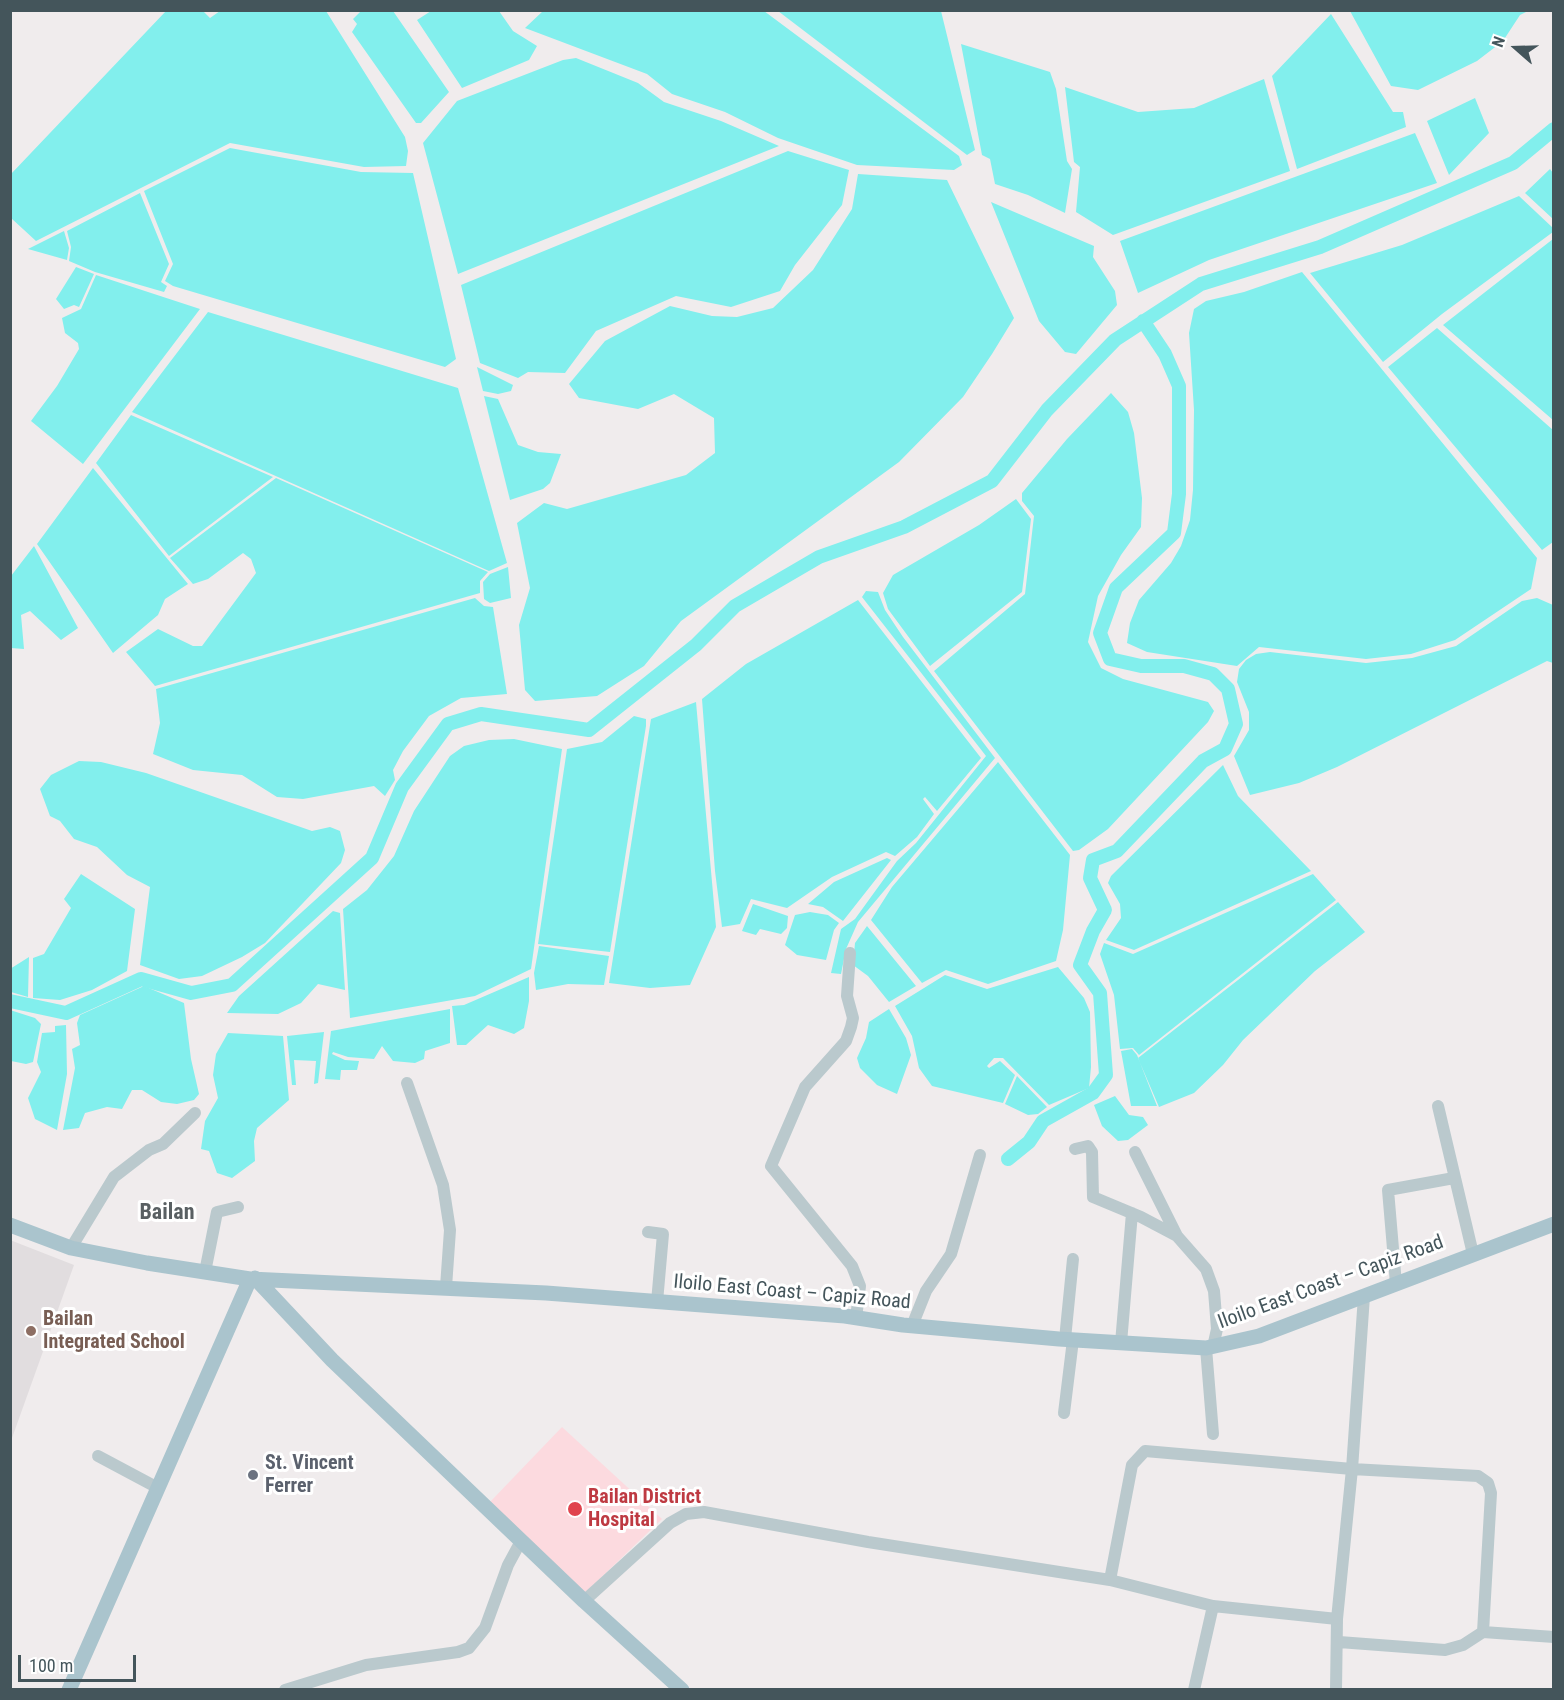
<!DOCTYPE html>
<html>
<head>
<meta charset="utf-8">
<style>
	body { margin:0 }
	#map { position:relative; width:1564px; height:1700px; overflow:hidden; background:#f0eced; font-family:"Roboto Condensed",sans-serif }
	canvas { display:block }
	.frame { position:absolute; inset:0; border:12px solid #44555b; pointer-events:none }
	.north { position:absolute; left:1486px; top:18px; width:60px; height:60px; -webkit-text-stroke:4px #fff; paint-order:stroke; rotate:290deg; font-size:16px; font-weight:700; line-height:24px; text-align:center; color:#44555b }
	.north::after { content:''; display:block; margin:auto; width:21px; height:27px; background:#44555b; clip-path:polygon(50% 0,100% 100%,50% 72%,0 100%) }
	.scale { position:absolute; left:18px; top:1655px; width:118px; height:27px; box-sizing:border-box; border:3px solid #44555b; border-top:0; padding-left:8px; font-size:18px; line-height:21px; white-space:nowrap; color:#44555b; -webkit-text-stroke:4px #fff; paint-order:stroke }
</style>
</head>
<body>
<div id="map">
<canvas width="1564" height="1700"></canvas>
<div class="frame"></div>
<div class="north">N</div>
<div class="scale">100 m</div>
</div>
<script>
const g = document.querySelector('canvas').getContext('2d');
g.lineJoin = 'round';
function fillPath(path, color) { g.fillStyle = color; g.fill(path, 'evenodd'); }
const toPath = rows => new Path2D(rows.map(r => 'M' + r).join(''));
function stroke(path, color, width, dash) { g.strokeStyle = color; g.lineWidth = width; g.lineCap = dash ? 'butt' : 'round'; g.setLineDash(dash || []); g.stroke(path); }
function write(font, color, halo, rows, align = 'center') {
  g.font = font + ' "Roboto Condensed",sans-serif'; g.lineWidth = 6; g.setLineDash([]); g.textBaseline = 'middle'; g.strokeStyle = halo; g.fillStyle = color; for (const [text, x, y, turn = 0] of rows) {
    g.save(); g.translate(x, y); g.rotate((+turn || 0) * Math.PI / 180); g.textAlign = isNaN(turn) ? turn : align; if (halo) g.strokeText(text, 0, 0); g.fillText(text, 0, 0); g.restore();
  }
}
const education = toPath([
	[10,1240,74,1265,12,1438,10,1438]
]);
const medical = toPath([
	[562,1427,662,1519,585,1593,490,1502]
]);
const water = toPath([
	[362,10,393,11,449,92,421,123,416,123,352,32,357,24,353,19],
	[166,11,203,11,210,18,220,11,326,11,405,137,408,151,406,166,364,167,230,143,36,241,11,218,11,174],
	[431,11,499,11,513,31,537,46,529,60,462,88,417,20],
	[543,11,764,11,959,156,962,165,954,170,857,165,778,138,725,112,672,94,647,74,525,28],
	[778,11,941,11,975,150,967,155],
	[1350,11,1350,10,1528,11,1520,15,1503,41,1477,61,1418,90,1391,86],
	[1331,14,1393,112,1403,112,1406,127,1297,169,1272,76],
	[961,44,1050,72,1056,89,1067,161,1072,169,1065,213,1028,195,995,184,990,159,982,155],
	[576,58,638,83,664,102,721,121,779,146,458,274,423,143,457,101,563,60],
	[1264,79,1290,171,1113,235,1076,212,1080,167,1074,162,1065,87,1138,112,1194,108],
	[1475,98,1489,133,1449,175,1427,121],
	[1415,133,1437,183,1209,260,1138,293,1120,241],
	[230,148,361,172,413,173,456,359,445,367,173,286,165,281,173,264,144,191],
	[788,151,849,170,842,205,795,265,780,291,731,307,676,296,596,331,565,373,528,372,518,378,480,363,461,285],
	[1550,169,1553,173,1553,219,1525,193],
	[858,174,947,180,1014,318,992,354,963,397,899,462,681,621,644,666,597,696,535,701,525,690,519,625,530,588,517,523,544,503,567,509,686,475,715,453,714,418,674,394,638,409,579,398,569,384,605,341,670,306,712,316,737,317,773,308,813,270,852,209],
	[140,193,169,264,161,282,167,286,164,292,95,272,69,261,71,247,67,231],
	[1519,196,1553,228,1553,232,1442,314,1383,362,1310,273,1402,245],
	[991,202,1094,246,1093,257,1115,291,1117,305,1076,354,1065,352,1039,321],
	[64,231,69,248,67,260,28,249],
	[1553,239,1553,420,1443,325],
	[76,267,94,274,79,307,74,305,64,309,56,299],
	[1302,272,1537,558,1531,589,1455,640,1411,654,1366,659,1259,647,1237,666,1147,652,1127,643,1130,623,1139,600,1171,563,1181,546,1190,520,1193,490,1194,410,1189,333,1194,309,1206,301,1244,292],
	[96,275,200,309,83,464,31,421,57,386,79,349,78,343,65,333,62,318,81,309],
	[208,312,458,388,507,563,489,571,132,412],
	[1437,328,1553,430,1553,542,1542,550,1388,367],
	[477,367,513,385,511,391,498,394,483,391],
	[1111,393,1128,412,1134,433,1142,498,1141,527,1121,555,1098,596,1088,642,1101,668,1123,679,1208,702,1214,711,1208,722,1108,829,1079,850,1073,851,934,671,1025,594,1034,516,1022,501,1022,493,1067,439],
	[484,396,498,399,518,445,538,452,561,454,550,483,543,489,510,500],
	[131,415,273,477,169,556,96,463],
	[93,468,188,584,165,599,158,615,113,653,37,544],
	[276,478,488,572,480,581,480,593,155,686,126,652,158,629,193,646,202,646,256,573,251,559,243,553,208,579,193,584,170,558],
	[1016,499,1031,519,1022,592,930,666,888,609,883,593,893,575,979,525],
	[34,546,78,628,61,640,30,611,21,615,24,649,11,648,11,576],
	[508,567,511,598,490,603,484,599,483,582,490,574],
	[866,591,878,592,885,610,903,637,995,758,858,922,846,949,841,974,831,973,841,929,855,919,897,861,916,843,986,756,862,597],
	[475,598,484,606,493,607,507,694,461,698,429,716,403,751,393,770,395,780,385,796,374,786,303,799,277,797,242,775,193,770,153,754,160,723,156,689],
	[1537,598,1553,605,1553,663,1547,661,1337,767,1299,783,1250,795,1234,756,1249,730,1249,712,1237,682,1239,669,1246,660,1256,654,1270,652,1366,663,1412,658,1456,646,1522,601],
	[858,600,981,758,937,811,925,797,923,799,934,814,917,837,895,856,886,852,832,877,787,908,751,899,740,924,722,927,715,871,702,699,746,664],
	[696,702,716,927,690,985,650,988,609,983,651,719],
	[634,716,646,719,646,726,610,952,538,944,567,749,602,742],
	[514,739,562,749,531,969,475,996,350,1018,343,909,367,890,394,856,414,811,450,756,464,746,489,740],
	[79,761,101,762,146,773,312,831,330,827,340,831,345,850,341,863,265,943,242,957,202,976,179,979,140,965,150,887,127,875,97,847,74,839,60,821,50,816,40,789,51,775],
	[998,762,1070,855,1063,930,1056,961,988,984,946,970,922,983,871,920,892,887],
	[1223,765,1238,796,1311,871,1134,950,1106,940,1121,918,1120,904,1108,883,1111,876],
	[887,858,891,860,843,921,823,907,808,904,834,882],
	[81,874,135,909,127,971,92,990,60,1000,33,998,33,958,44,954,71,908,64,899],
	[1313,874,1336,900,1139,1055,1133,1048,1120,1049,1114,995,1100,954,1104,943,1133,954],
	[1338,902,1365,932,1315,971,1243,1040,1223,1065,1194,1093,1159,1107,1138,1058],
	[753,904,788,916,787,928,781,934,760,929,756,935,742,931],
	[333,911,340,913,345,990,318,984,301,1003,278,1014,227,1013,239,996],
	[810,912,828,915,839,923,834,930,826,960,797,955,785,945,795,915],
	[867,926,916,986,889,1002,868,976,853,965,855,943],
	[539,946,609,956,604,985,568,984,536,990,534,973],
	[29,957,28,997,11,992,10,969],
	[1058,967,1084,998,1090,1012,1091,1067,1089,1088,1049,1105,1003,1058,994,1058,987,1066,989,1068,1000,1061,1015,1075,1003,1103,932,1086,919,1068,912,1036,895,1006,945,975,987,989],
	[529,977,529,1001,524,1028,514,1034,488,1025,466,1045,457,1045,452,1006,464,1005],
	[144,986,184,1003,191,1059,199,1094,194,1100,177,1104,161,1102,142,1090,132,1090,122,1109,107,1107,85,1113,79,1128,63,1130,75,1068,72,1049,80,1045,77,1023,80,1015],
	[450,1009,450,1043,425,1051,424,1059,415,1063,393,1061,382,1046,374,1059,348,1057,333,1052,332,1054,345,1060,359,1061,357,1070,341,1070,340,1080,325,1079,331,1031],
	[889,1009,906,1038,911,1055,897,1094,877,1085,860,1068,857,1058,866,1038,869,1022],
	[10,1010,35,1018,41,1024,33,1062,26,1064,11,1061],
	[66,1025,67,1074,57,1130,35,1119,28,1098,41,1072,37,1062,42,1033,55,1032,55,1026],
	[324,1032,318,1083,314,1084,316,1061,294,1060,296,1085,292,1085,287,1036],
	[228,1033,283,1036,289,1100,257,1128,254,1141,255,1161,232,1178,217,1173,209,1151,201,1149,205,1121,218,1098,213,1075,216,1054],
	[1132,1049,1137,1055,1157,1106,1131,1106,1121,1051],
	[1017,1076,1047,1107,1038,1114,1028,1115,1005,1104],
	[1115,1096,1129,1115,1143,1117,1148,1125,1128,1140,1118,1141,1102,1126,1094,1105]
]);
const river = toPath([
	[10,1001,66,1013,141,979,191,993,232,985,372,858,402,787,448,724,481,714,589,730,696,645,735,606,819,557,904,527,992,481,1047,410,1115,340,1201,284,1320,247,1513,163,1554,129],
	[1008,1159,1029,1142,1043,1121,1093,1093,1106,1075,1100,993,1080,965,1093,931,1105,910,1090,878,1093,860,1117,851,1203,761,1225,749,1236,724,1228,689,1213,674,1184,666,1141,666,1110,659,1100,633,1116,588,1174,533,1179,494,1179,386,1165,354,1143,321]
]);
const minor = toPath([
	[850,953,847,996,853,1018,851,1027,846,1041,805,1087,771,1166,852,1266,860,1286,856,1318],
	[407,1083,443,1185,450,1230,446,1287],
	[1438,1106,1473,1254],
	[1075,1149,1088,1146,1092,1152,1093,1197,1141,1217,1177,1236],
	[1135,1152,1177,1236,1206,1269,1214,1291,1217,1329,1213,1347],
	[648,1232,663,1234,657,1302],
	[71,1248,114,1177,149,1150,163,1144,195,1113],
	[205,1272,217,1212,238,1207],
	[1396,1284,1388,1190,1454,1178],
	[912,1326,926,1291,951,1254,980,1155],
	[1065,1339,1073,1259],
	[1121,1343,1132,1213],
	[1206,1348,1213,1434],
	[1064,1413,1073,1340],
	[98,1456,158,1488],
	[1110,1580,1132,1465,1145,1451,1352,1469,1478,1476,1488,1483,1491,1493,1483,1632,1463,1645,1445,1650,1339,1642],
	[584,1601,670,1523,686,1514,704,1512,868,1542,1110,1580,1213,1606,1337,1619,1352,1469,1364,1296],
	[1483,1632,1554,1637],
	[285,1690,366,1665,458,1652,469,1648,485,1628,508,1565,521,1541],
	[1194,1690,1213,1606],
	[1336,1690,1337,1619]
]);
const major = toPath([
	[10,1225,71,1248,147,1263,250,1279,546,1293,845,1316,903,1325,1059,1339,1206,1348,1259,1336,1554,1224],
	[255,1278,332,1360,584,1601,682,1690],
	[69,1690,250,1279]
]);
const markers = [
	[31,1331,6,"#8d6e63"],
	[253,1475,6,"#6b7280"],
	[575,1509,8,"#e0444e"]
];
const streetNames = [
	["Iloilo East Coast – Capiz Road",1331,1283,-20],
	["Iloilo East Coast – Capiz Road",792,1293,5]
];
const educationNames = [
	["Bailan",43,1320],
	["Integrated School",43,1343]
];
const worshipNames = [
	["St. Vincent",265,1464],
	["Ferrer",265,1487]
];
const healthNames = [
	["Bailan District",588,1498],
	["Hospital",588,1521]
];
const quarterNames = [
	["Bailan",167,1213]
];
fillPath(education, '#e1dddf');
fillPath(medical, '#fcdadf');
fillPath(water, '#82efed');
stroke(river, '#82efed', 14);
stroke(minor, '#bac9cd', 12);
stroke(major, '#aac4cd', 15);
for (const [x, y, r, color] of markers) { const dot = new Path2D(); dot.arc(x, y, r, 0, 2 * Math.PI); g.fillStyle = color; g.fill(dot); stroke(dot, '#fff', 2); }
write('20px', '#44555b', '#fff', streetNames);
write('bold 20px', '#785e54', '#fff', educationNames, 'left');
write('bold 20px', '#5b616d', '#fff', worshipNames, 'left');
write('bold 20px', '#be3a42', '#fff', healthNames, 'left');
write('bold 22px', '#595f62', '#fff', quarterNames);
</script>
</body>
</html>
